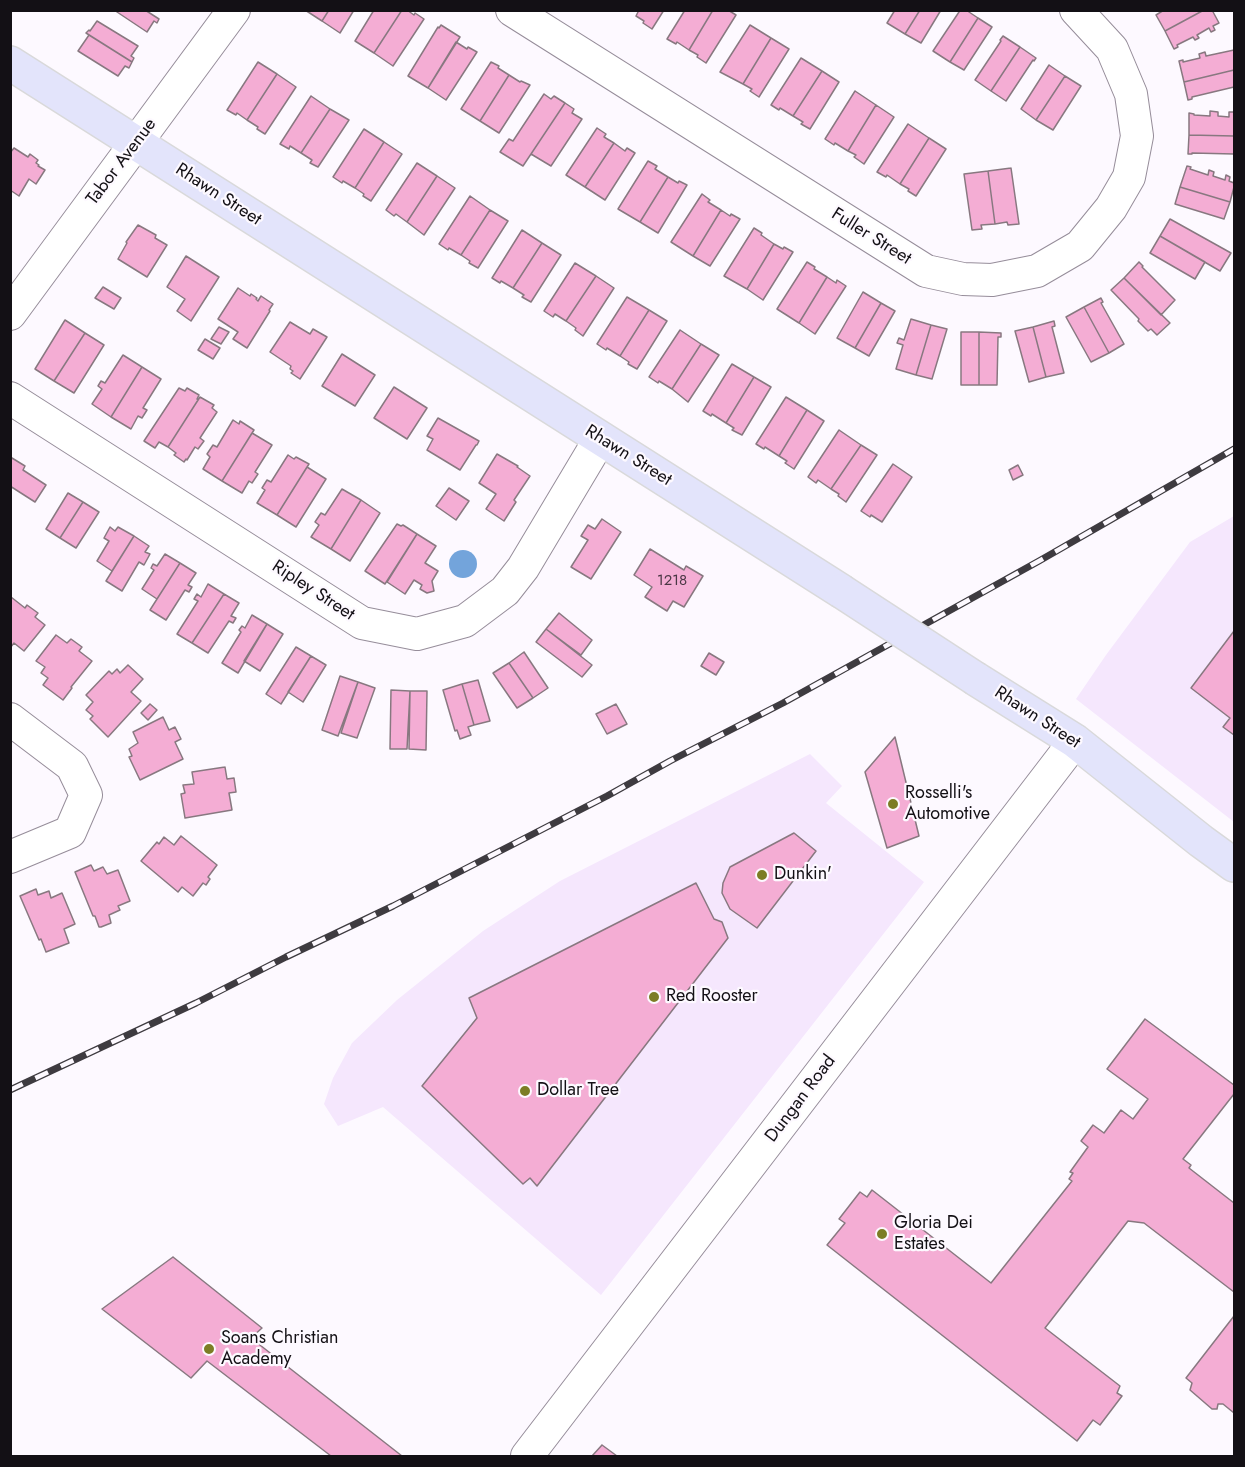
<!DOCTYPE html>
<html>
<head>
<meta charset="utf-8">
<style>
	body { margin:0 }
	#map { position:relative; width:1245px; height:1467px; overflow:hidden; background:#fdf9ff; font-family:Jost,sans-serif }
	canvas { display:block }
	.frame { position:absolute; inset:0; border:12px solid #131015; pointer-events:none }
</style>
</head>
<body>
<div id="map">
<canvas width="1245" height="1467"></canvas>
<div class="frame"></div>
</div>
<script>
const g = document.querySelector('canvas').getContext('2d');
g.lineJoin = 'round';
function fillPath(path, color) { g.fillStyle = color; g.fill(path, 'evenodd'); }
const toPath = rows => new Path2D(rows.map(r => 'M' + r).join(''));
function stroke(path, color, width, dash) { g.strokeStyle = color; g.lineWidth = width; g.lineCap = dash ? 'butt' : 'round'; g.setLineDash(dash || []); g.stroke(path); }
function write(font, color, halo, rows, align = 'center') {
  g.font = font + ' Jost,sans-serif'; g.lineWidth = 4.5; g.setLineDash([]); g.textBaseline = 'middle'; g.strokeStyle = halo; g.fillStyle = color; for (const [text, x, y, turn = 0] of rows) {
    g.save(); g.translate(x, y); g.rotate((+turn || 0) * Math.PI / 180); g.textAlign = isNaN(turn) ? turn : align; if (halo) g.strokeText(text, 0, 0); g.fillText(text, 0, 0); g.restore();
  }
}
const built = toPath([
	[1234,516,1234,822,1076,699,1106,655,1190,542],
	[810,754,842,786,826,803,924,882,601,1295,383,1107,338,1126,324,1104,333,1078,352,1043,397,1000,483,931,560,881]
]);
const water = toPath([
	'449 564a14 14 0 1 1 28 0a14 14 0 1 1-28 0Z'
]);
const building = toPath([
	[114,10,145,10,159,19,157,23,154,21,147,32,114,10],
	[305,10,329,10,322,21,305,10],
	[329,10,354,10,340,33,322,21,329,10],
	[374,10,402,10,374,53,355,41,374,10],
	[402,10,407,10,414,15,415,13,424,19,393,66,374,53,402,10],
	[639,10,664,10,652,29,643,23,644,21,636,16,639,10],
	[685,10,713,10,689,50,677,42,676,44,667,39,685,10],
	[713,10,728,10,736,15,706,63,697,57,698,55,689,50,713,10],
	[895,10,920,10,905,34,887,23,895,10],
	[920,10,941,10,921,43,905,34,920,10],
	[957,10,966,10,978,18,950,62,933,51,959,12,957,10],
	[1164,10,1204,10,1165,31,1156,15,1164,10],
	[1204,10,1212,10,1219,23,1213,26,1215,30,1211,32,1209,28,1197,35,1199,38,1195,40,1193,37,1177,45,1178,47,1174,49,1165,31,1204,10],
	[978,18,992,27,964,70,950,62,978,18],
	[97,21,138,46,131,56,134,58,132,62,86,33,89,30,90,31,97,21],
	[441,25,460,37,428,88,408,76,438,27,439,28,441,25],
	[750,25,771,38,743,84,720,72,750,25],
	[89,35,132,62,129,68,125,66,118,76,78,51,89,35],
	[1003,36,1020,47,991,91,975,80,1001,41,1000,40,1003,36],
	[771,38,789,49,759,97,750,91,752,89,743,84,771,38],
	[456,42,467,49,468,47,477,52,446,100,428,88,456,42],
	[1020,47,1036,58,1034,61,1033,60,1006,101,991,91,1020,47],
	[1234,50,1234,70,1184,82,1179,61,1183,60,1183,62,1200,58,1199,54,1205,52,1206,56,1234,50],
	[801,58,822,71,793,116,780,108,779,110,771,105,801,58],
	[258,62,277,74,247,120,237,113,236,115,227,110,258,62],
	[491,62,499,66,498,68,509,75,480,121,461,109,491,62],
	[1049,65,1065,76,1036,120,1021,109,1049,65],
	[1234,70,1234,87,1192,97,1192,99,1188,100,1184,82,1234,70],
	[822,71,839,82,810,129,801,124,803,122,793,116,822,71],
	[277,74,296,87,265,134,257,129,258,127,247,120,277,74],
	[509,75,520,82,521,81,530,85,499,133,480,121,509,75],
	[1065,76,1081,86,1053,130,1036,120,1065,76],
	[855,91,876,105,848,151,835,143,834,145,825,139,855,91],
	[544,94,551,99,554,96,565,103,523,166,500,152,509,139,513,141,544,94],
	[311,96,330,109,301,153,290,146,289,149,280,144,311,96],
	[565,103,574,109,572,113,582,119,551,166,531,154,565,103],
	[876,105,894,117,864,164,854,157,856,155,848,151,876,105],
	[330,109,349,120,318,167,310,163,312,160,301,153,330,109],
	[1210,111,1218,112,1218,116,1229,117,1229,112,1234,112,1234,136,1189,135,1189,113,1194,114,1194,115,1210,116,1210,111],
	[908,124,929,138,900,184,887,175,886,177,877,172,908,124],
	[597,128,606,134,604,137,614,143,585,187,566,175,597,128],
	[364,129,384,142,355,188,343,181,342,183,333,177,364,129],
	[1189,135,1234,136,1234,154,1192,153,1192,154,1188,154,1189,135],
	[929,138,946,149,916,196,908,191,909,189,900,184,929,138],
	[384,142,402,154,371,201,363,196,364,194,355,188,384,142],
	[614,143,625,151,627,148,635,153,605,200,585,187,614,143],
	[14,148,28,157,30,154,38,160,36,163,39,165,38,166,45,170,36,184,29,179,19,196,10,190,10,153,14,148],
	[648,161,657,166,655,169,668,177,640,222,618,209,648,161],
	[417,163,437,176,407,222,396,214,394,216,386,210,417,163],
	[1187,166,1191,167,1190,169,1208,175,1209,170,1214,172,1213,176,1225,180,1226,175,1230,177,1229,181,1234,183,1234,187,1230,202,1180,187,1187,166],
	[1011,168,1019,224,1008,225,1007,222,995,224,988,171,1011,168],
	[988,171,995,224,981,225,982,229,972,230,964,174,988,171],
	[437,176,455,188,424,235,407,222,437,176],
	[668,177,678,183,679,181,687,185,658,233,640,222,668,177],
	[1180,187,1230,202,1224,219,1175,204,1180,187],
	[702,194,710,200,708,202,721,210,693,256,671,242,702,194],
	[470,196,490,210,461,255,449,248,448,250,439,244,470,196],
	[490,210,508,221,478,268,469,263,470,261,461,255,490,210],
	[721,210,730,216,731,214,740,219,710,266,693,256,721,210],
	[1170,219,1231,253,1220,271,1160,236,1170,219],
	[138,225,156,235,155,238,167,245,147,277,118,259,127,243,126,242,138,225],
	[754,228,762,233,761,235,774,244,747,289,724,276,754,228],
	[522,230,542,243,513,288,501,281,500,283,492,278,522,230],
	[1160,236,1205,262,1195,279,1150,253,1160,236],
	[542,243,561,255,531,302,522,297,524,295,513,288,542,243],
	[774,244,783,249,784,247,793,252,763,300,747,289,774,244],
	[186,256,219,277,191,321,177,311,185,299,167,287,186,256],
	[807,262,815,267,814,269,827,277,799,323,777,309,807,262],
	[1139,262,1143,266,1142,267,1175,300,1161,315,1124,278,1139,262],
	[575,263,596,276,566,321,555,314,553,317,544,311,575,263],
	[596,276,614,288,583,336,575,330,576,328,566,321,596,276],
	[827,277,836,283,837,280,846,286,815,334,799,323,827,277],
	[1124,278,1170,323,1157,335,1151,329,1148,331,1138,321,1139,319,1111,290,1124,278],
	[103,287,121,298,114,309,95,298,103,287],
	[238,288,250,296,251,294,257,298,256,299,258,301,261,296,273,304,269,310,270,311,247,348,233,339,238,332,218,319,238,288],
	[863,292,881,303,855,348,837,338,863,292],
	[627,297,649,310,620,356,607,348,606,350,597,344,627,297],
	[1101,298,1103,302,1101,303,1124,344,1109,353,1084,307,1101,298],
	[881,303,895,311,869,356,855,348,881,303],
	[1084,307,1109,353,1091,362,1066,317,1084,307],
	[649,310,667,321,637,369,628,364,629,362,620,356,649,310],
	[911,319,931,325,916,375,896,369,903,345,897,343,899,338,904,340,911,319],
	[65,320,85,333,54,381,35,369,65,320],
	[1054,321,1055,326,1052,327,1064,373,1046,377,1033,327,1054,321],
	[290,322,310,334,313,329,327,337,300,379,291,373,293,371,290,369,291,366,270,352,290,322],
	[931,325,947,329,932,379,916,375,931,325],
	[219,327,229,332,221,344,211,339,219,327],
	[1033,327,1046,377,1029,382,1015,331,1033,327],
	[680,330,701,344,672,389,659,381,658,383,649,377,680,330],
	[961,332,979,332,979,385,961,385,961,332],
	[979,332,1001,333,1001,337,998,337,997,385,979,385,979,332],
	[85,333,104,345,74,393,54,381,85,333],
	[205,339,220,348,213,359,198,350,205,339],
	[701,344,719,355,688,402,672,389,701,344],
	[342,354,375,375,355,406,322,386,342,354],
	[123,355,142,367,111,417,92,404,102,389,98,386,101,381,105,383,123,355],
	[732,364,754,377,726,423,712,414,711,416,703,411,732,364],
	[142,367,161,379,143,408,147,410,142,418,138,416,131,429,111,417,142,367],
	[754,377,771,387,742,435,732,430,734,428,726,423,754,377],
	[394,387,427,408,407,439,374,418,394,387],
	[179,388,185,391,187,388,199,395,197,399,198,400,168,447,159,442,155,448,144,441,179,388],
	[200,397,214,405,212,408,217,412,200,438,204,441,198,449,195,447,187,460,186,459,184,462,174,455,176,453,168,447,200,397],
	[786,397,807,410,779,456,765,447,764,449,756,444,786,397],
	[807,410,824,421,794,469,785,463,787,461,779,456,807,410],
	[438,418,479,441,477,445,476,445,460,470,427,450,433,439,427,436,438,418],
	[233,420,239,424,240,421,254,430,222,481,203,469,210,457,207,454,213,445,217,447,233,420],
	[839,430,861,445,831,489,818,480,816,483,808,477,839,430],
	[252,433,272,445,255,472,258,474,252,483,249,481,242,493,222,481,252,433],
	[861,445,877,455,846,502,838,496,839,494,831,489,861,445],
	[497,454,518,466,517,467,530,476,514,500,516,502,504,521,486,509,496,494,479,483,497,454],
	[288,455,294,459,296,457,309,464,277,515,257,503,265,490,262,488,267,480,271,482,288,455],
	[12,458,25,466,23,470,46,485,35,502,10,486,10,460,12,458],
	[893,464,912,477,882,522,871,515,870,517,861,511,893,464],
	[1018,465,1023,475,1013,480,1009,470,1018,465],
	[307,467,326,479,296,527,277,515,307,467],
	[449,488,469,501,456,520,436,506,449,488],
	[342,489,361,500,331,549,311,537,319,525,315,522,321,513,325,515,342,489],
	[68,493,83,502,60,538,46,529,68,493],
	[361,500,380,513,350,561,331,549,361,500],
	[83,502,99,512,76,548,60,538,83,502],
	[602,519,621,532,591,579,571,567,588,540,581,536,588,525,595,529,602,519],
	[397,524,401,526,403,525,417,534,385,584,365,571,397,524],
	[110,527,115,531,118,527,134,536,112,571,97,561,109,541,104,538,110,527],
	[417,534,436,546,425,563,438,571,432,581,434,591,427,593,420,589,422,585,414,580,405,594,387,582,417,534],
	[134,536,149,546,145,552,150,554,144,565,139,562,122,591,106,581,134,536],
	[650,549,684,570,686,566,703,576,684,607,673,601,667,611,645,597,652,587,634,575,650,549],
	[165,554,180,563,157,599,142,589,154,570,151,568,153,564,157,566,165,554],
	[180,563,196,573,188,585,192,587,189,592,185,590,166,620,150,610,180,563],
	[208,584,224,594,192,643,177,634,198,601,194,599,197,594,201,597,208,584],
	[224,594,239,603,231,616,236,618,233,623,229,621,208,653,192,643,224,594],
	[11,597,25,608,27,605,38,613,35,617,45,625,24,651,14,643,10,648,11,597],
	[559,613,592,640,581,655,546,629,559,613],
	[252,615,267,624,238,673,222,663,241,632,239,630,242,626,245,628,252,615],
	[267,624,283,634,260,671,244,661,267,624],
	[546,629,592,665,582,677,536,642,546,629],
	[1234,631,1234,735,1223,727,1230,718,1191,688,1234,631],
	[56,635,67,643,71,639,82,647,79,651,92,661,71,687,72,688,63,700,43,685,48,678,41,673,45,667,36,661,56,635],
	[296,647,311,656,281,704,266,694,296,647],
	[524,652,548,688,533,698,509,663,524,652],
	[709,653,724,662,716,675,701,666,709,653],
	[311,656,326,665,303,702,288,692,311,656],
	[509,663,533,698,517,708,493,673,509,663],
	[128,665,143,679,131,692,141,701,108,737,90,719,93,716,86,710,93,702,86,695,109,671,112,674,117,669,120,673,128,665],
	[340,676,358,682,338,736,322,730,340,676],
	[478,680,490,721,474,725,462,684,478,680],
	[358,682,375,688,357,738,341,733,358,682],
	[462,684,474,725,468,727,471,735,460,739,457,730,455,731,443,690,462,684],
	[391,690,410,691,407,749,390,749,391,690],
	[410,691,427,691,426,750,409,749,410,691],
	[150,704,157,710,148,720,141,713,150,704],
	[616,704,627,724,607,734,596,714,616,704],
	[163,717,169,730,175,727,181,739,175,742,183,759,140,780,129,757,132,756,129,749,138,743,133,732,163,717],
	[895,737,919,836,887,848,865,772,895,737],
	[225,767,227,779,234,778,236,792,229,793,232,810,185,818,181,794,185,793,183,785,194,784,192,772,225,767],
	[794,833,816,851,757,928,730,909,722,893,723,883,730,867,794,833],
	[181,836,217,865,208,877,210,879,206,885,203,883,193,896,182,887,178,892,141,861,157,842,159,844,164,837,174,845,181,836],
	[91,865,94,871,103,867,107,874,118,870,130,901,118,906,120,910,109,915,111,923,101,927,99,927,95,916,93,916,75,872,91,865],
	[696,883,714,919,722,922,728,938,537,1186,530,1178,523,1184,422,1086,477,1018,469,998,696,883],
	[36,889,38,895,49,891,51,898,62,893,75,924,64,929,69,943,46,952,41,939,39,940,20,896,36,889],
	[1145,1019,1234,1085,1234,1094,1183,1159,1191,1165,1189,1168,1234,1203,1234,1292,1144,1223,1128,1221,1045,1328,1120,1386,1117,1393,1122,1396,1100,1425,1093,1420,1077,1441,827,1245,845,1223,839,1219,860,1192,867,1197,872,1190,991,1283,1072,1181,1069,1179,1073,1173,1070,1172,1088,1147,1081,1141,1093,1125,1104,1133,1121,1110,1133,1119,1148,1099,1107,1069,1145,1019],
	[173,1257,262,1328,251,1338,402,1456,331,1456,207,1361,191,1378,102,1309,173,1257],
	[1234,1316,1234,1413,1223,1404,1218,1404,1217,1409,1212,1409,1190,1390,1192,1383,1186,1378,1234,1316],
	[602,1445,617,1456,592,1456,602,1445]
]);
const minor = toPath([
	[512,10,926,271,963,279,992,280,1037,271,1080,246,1111,208,1129,177,1137,136,1131,94,1112,49,1076,10],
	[10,314,234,10],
	[10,398,362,623,417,634,465,621,505,591,523,568,600,439],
	[10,719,72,766,86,795,70,832,10,857],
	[527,1456,1075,741]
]);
const major = toPath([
	[10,63,841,591],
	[976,679,1075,741,1201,841,1234,865]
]);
const rail = toPath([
	[10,1090,196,1003,286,957,393,906,607,796,670,761,783,703,1039,561,1234,449]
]);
const majorBridge = toPath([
	[841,591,976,679]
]);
const markers = [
	[893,804,6,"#7c7d25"],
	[762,875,6,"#7c7d25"],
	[654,997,6,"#7c7d25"],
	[525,1091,6,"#7c7d25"],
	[882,1234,6,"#7c7d25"],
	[209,1349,6,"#7c7d25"]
];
const numberNames = [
	["1218",672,581]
];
const streetNames = [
	["Tabor Avenue",122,162,-53],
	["Rhawn Street",218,195,33],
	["Fuller Street",871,237,32],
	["Rhawn Street",628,456,32],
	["Ripley Street",313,591,33],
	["Rhawn Street",1037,718,33],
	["Dungan Road",801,1099,-53]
];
const poiNames = [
	["Rosselli's",905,794],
	["Automotive",905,815],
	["Dunkin'",774,875],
	["Red Rooster",666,997],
	["Dollar Tree",537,1091],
	["Gloria Dei",894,1224],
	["Estates",894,1245],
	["Soans Christian",221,1339],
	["Academy",221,1360]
];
fillPath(built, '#f5e7fd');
fillPath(water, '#73a4db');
fillPath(building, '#f4add4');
stroke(building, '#887880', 1.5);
stroke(minor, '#968d9a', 34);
stroke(major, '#d9d9da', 36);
stroke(minor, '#fff', 32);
stroke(major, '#e3e4fb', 33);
stroke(rail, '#3e3b40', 7);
stroke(rail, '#fdf9ff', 4.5, [14]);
stroke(majorBridge, '#d9d9da', 36, []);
stroke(majorBridge, '#e3e4fb', 33);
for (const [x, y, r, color] of markers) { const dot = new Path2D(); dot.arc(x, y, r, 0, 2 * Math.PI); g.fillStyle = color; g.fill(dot); stroke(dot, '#fdf9ff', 2); }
write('15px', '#4b3745', null, numberNames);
write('18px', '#131015', '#fdf9ff', streetNames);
write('18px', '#131015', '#fdf9ff', poiNames, 'left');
</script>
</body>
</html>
